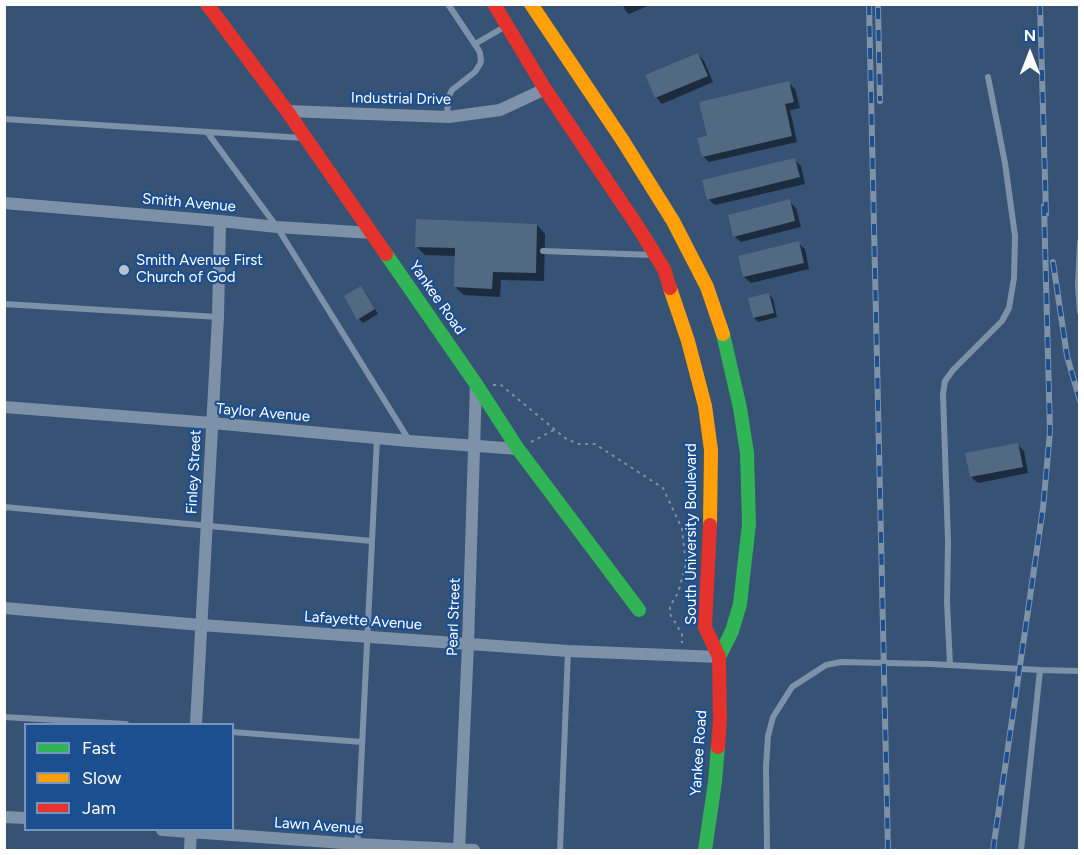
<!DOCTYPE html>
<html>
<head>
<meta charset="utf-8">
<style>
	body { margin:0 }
	#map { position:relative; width:1084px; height:855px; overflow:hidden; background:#365274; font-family:Figtree,sans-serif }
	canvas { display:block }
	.frame { position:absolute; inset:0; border:6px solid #fff; pointer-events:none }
	.legend { position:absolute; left:24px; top:723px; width:210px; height:108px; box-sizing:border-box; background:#1b4f8f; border:2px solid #7695bc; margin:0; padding:8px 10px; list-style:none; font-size:18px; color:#fff }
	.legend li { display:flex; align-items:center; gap:12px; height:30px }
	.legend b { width:30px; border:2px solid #7695bc }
	.north { position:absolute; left:1000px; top:24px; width:60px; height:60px; -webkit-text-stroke:4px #1b4f8f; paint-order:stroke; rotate:0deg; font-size:16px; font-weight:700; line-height:24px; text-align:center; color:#fff }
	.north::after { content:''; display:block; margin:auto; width:21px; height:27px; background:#fff; clip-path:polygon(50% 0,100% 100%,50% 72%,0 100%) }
</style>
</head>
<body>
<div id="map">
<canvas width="1084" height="855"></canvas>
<div class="frame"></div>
<ul class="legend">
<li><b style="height:8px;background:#30b455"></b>Fast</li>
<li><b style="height:8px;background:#ff9f0a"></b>Slow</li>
<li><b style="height:8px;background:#e5322d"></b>Jam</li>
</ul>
<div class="north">N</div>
</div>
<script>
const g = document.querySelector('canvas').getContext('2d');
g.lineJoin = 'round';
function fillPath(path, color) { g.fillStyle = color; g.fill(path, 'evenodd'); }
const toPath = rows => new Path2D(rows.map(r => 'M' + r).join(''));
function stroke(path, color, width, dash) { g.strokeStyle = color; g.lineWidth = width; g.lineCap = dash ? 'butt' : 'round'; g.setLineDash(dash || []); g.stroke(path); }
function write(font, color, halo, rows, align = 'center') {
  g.font = font + ' Figtree,sans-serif'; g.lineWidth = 4.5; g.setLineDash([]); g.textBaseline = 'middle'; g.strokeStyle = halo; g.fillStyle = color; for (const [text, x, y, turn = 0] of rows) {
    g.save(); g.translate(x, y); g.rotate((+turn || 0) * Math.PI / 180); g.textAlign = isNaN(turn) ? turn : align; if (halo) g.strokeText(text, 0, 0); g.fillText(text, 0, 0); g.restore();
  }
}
const shadow = toPath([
	[623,4,652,4,629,14,625,10],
	[698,54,704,61,713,82,662,104,656,97],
	[789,83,795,89,800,108,790,110,797,142,709,162,703,156,709,137],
	[794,159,801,166,805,184,715,205,708,199],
	[789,201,796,208,801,227,741,242,734,236],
	[537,225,545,234,544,281,501,280,500,297,464,295,455,287,456,256,425,255,416,246],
	[798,243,805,249,809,269,751,283,744,277],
	[365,292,378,314,363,323,359,319],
	[769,295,773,299,777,317,758,322,754,318],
	[1018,445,1024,451,1028,473,978,483,971,477]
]);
const building = toPath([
	[698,53,708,76,655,98,645,75],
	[789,81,794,102,785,104,792,136,702,157,697,138,707,136,699,102],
	[795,158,800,177,707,200,702,180],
	[790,199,795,221,733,237,728,215],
	[416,219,537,224,536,273,493,272,492,289,454,287,455,248,415,247],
	[799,241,804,263,743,277,738,256],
	[361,286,375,309,357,320,344,296],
	[769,293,774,313,753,318,748,298],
	[1018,443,1023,467,970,477,965,453]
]);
const path = toPath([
	[493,385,501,385,565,438,578,444,595,444,663,488,682,529,686,564,678,593,670,606,670,614,682,634,682,643],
	[531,442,556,429]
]);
const lane = toPath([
	[475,44,506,26],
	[447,117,448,98,452,90,475,72,480,64,481,61,480,53,478,49,448,4],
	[4,119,303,138],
	[207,132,277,227,409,440],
	[1080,242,1078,286,1080,312],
	[543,251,653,255],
	[4,304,218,317],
	[4,507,372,541],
	[950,665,947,602,948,541,943,394,945,381,953,370,1002,321,1009,308,1014,278,1015,236,1005,163,988,77],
	[4,717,126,724],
	[232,732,362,742],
	[357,850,377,438],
	[560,850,568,651],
	[767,850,766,766,768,736,773,717,792,687,826,665,841,662,931,664,1040,670,1080,671],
	[1021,850,1040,670]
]);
const street = toPath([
	[287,111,449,117,500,110,545,89],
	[4,203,220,221,277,227,372,233],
	[4,407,212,423,409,441,518,449],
	[4,608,201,625,568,651,719,657],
	[196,724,218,317,220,221],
	[4,817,26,818],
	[162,830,357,844,474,850],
	[190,850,191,830],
	[459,850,468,644,476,384]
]);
const fast = toPath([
	[386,254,476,384,518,449,639,610],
	[719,657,732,631,740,604,749,524,747,453,740,408,723,334],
	[705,850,715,782,718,747]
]);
const slow = toPath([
	[531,4,623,141,673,221,707,287,723,334],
	[670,288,688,341,705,406,711,450,710,525]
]);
const jam = toPath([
	[207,4,287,111,386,254],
	[494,4,545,89,638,227,664,269,670,288],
	[710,525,705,627,719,657,720,721,718,747]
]);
const rail = toPath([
	[869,4,888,850],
	[1040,4,1046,214],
	[878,8,880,101],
	[1053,262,1067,356,1080,401],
	[993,850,1043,508,1050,432,1044,206]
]);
const markers = [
	[124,270,6,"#b9c2ce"]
];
const streetNames = [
	["Industrial Drive",401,99,1],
	["Smith Avenue",189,203,5],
	["Yankee Road",437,298,55],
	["Taylor Avenue",263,413,5],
	["Finley Street",194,472,-87],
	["South University Boulevard",692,534,-90],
	["Pearl Street",454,617,-88],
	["Lafayette Avenue",363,621,4],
	["Yankee Road",699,753,-86],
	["Lawn Avenue",319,826,4]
];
const poiNames = [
	["Smith Avenue First",136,261],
	["Church of God",136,278]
];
fillPath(shadow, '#0007');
fillPath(building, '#526984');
stroke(path, '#7d92a8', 2, [3, 4.5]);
stroke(lane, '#7d92a8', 6);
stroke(street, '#7d92a8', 12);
stroke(fast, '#30b455', 14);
stroke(slow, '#ff9f0a', 14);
stroke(jam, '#e5322d', 14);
stroke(rail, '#7e92a7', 6);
stroke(rail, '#1b4f8f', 4, [11]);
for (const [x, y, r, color] of markers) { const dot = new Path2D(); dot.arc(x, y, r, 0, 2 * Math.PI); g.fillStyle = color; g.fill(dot); stroke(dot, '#1b4f8f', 2); }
write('15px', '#fff', '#1b4f8f', streetNames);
write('15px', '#fff', '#1b4f8f', poiNames, 'left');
</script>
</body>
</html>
